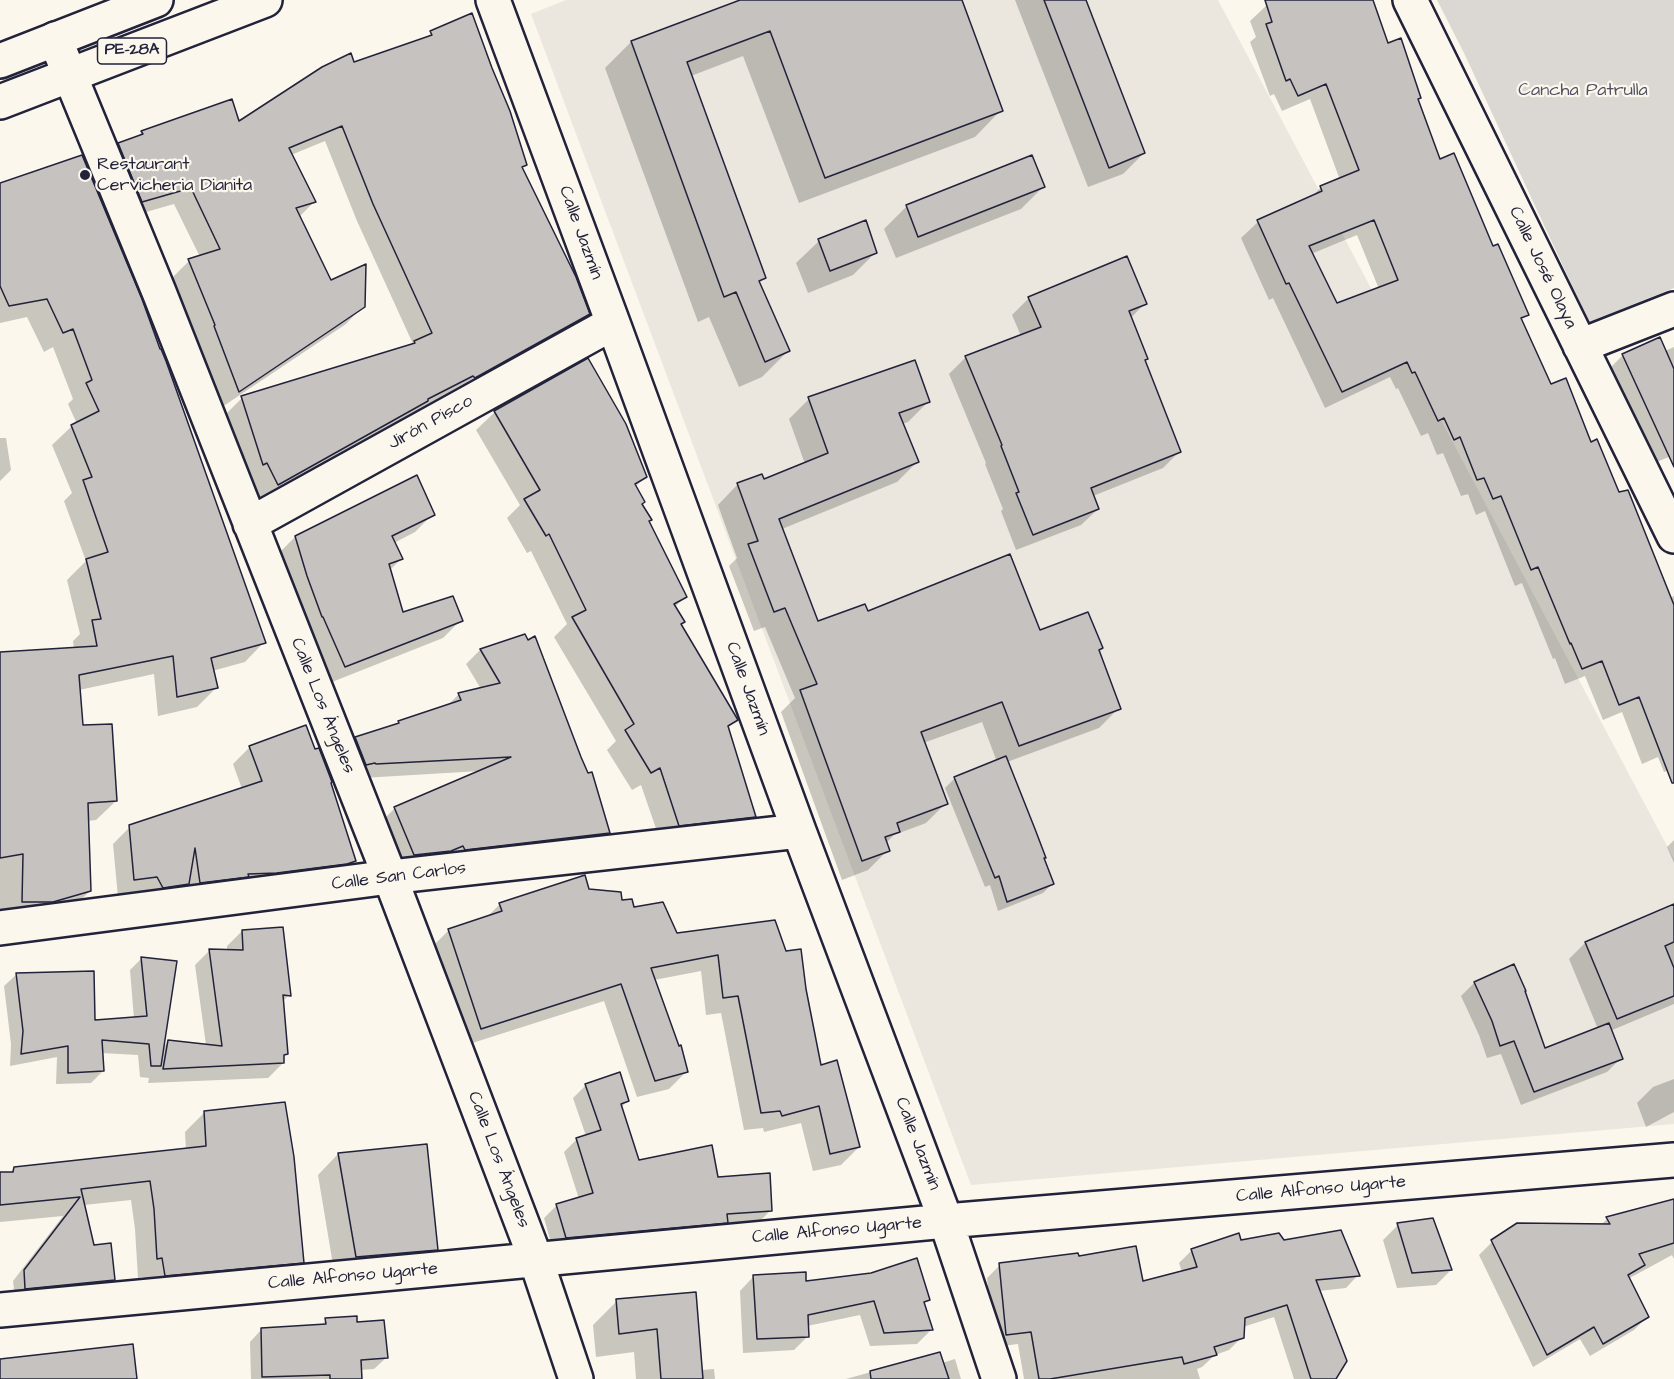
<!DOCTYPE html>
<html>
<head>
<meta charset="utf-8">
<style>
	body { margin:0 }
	canvas { display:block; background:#fbf7ec }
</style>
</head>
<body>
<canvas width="1674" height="1379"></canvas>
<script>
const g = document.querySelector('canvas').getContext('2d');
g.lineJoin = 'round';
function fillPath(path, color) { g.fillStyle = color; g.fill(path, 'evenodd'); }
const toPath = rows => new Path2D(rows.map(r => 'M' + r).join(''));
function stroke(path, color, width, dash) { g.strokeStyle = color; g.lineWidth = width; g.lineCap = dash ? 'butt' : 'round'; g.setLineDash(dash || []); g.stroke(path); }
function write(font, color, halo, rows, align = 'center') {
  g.font = font + ' "Architects Daughter",sans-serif'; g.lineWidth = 4.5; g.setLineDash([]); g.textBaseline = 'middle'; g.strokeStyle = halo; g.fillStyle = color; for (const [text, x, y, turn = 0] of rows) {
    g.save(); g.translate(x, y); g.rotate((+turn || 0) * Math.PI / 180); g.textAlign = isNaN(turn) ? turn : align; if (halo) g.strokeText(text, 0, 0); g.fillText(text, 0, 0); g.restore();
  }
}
const built = toPath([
	[566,0,1218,0,1674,859,1674,1124,971,1185,531,14]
]);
const green = toPath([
	[1437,0,1674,0,1674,288,1589,322,1464,53]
]);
const shadow = toPath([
	[744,0,960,0,1001,110,975,137,799,203,743,56,691,76,764,277,759,283,788,351,762,377,739,387,709,317,698,322,605,68,631,42],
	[1015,0,1084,0,1144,153,1123,174,1088,187],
	[1264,0,1360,0,1420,97,1417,101,1439,161,1492,248,1527,314,1520,321,1550,386,1591,444,1618,494,1670,598,1674,596,1674,773,1672,769,1664,772,1658,757,1642,764,1622,712,1603,720,1585,676,1565,684,1555,658,1553,659,1522,583,1515,586,1485,511,1476,515,1468,494,1461,496,1443,453,1437,455,1428,433,1421,436,1398,388,1396,389,1390,377,1325,408,1273,298,1269,300,1241,238,1258,222,1311,198,1321,187,1340,180,1310,99,1282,111,1274,94,1270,96,1250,42,1256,37,1250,21,1266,6],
	[1357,235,1379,289,1336,305,1311,254],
	[431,33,525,164,521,169,588,314,571,331,414,413,410,418,261,501,250,479,246,481,225,415,242,398,413,344,357,221,325,141,291,155,314,202,299,217,330,282,363,306,346,324,222,407,198,344,199,343,172,278,189,261,200,257,174,204,125,218,102,161,119,144,136,138,142,132,238,123,353,64,424,40],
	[0,185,264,642,245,662,212,671,216,688,197,707,158,716,154,674,79,690,82,727,116,801,96,820,87,821,90,891,70,910,0,920,0,654,74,649,73,641,80,634,67,580,86,561,64,501,72,493,52,445,72,426,77,424,68,404,73,399,53,347,44,352,27,317,0,323],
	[1043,187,1021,209,896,258,884,229,907,206],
	[865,222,876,252,853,275,808,293,796,263,819,241],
	[1029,298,1145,303,1130,319,1144,361,1180,451,1163,468,1093,496,1098,509,1081,525,1016,550,1001,511,1003,509,985,464,986,463,949,374,966,357,1021,336,1012,315],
	[1674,347,1674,455,1646,466,1605,373,1623,355,1665,351],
	[809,399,928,402,908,422,902,424,917,462,897,482,782,529,817,623,867,613,1040,632,1098,651,1119,708,1099,728,1007,762,1053,883,1043,893,998,911,990,885,985,887,945,788,955,778,997,762,982,722,923,743,946,803,926,823,894,835,886,843,888,850,868,870,842,880,781,712,795,698,765,627,754,631,729,566,737,558,718,505,738,484,763,481,805,464,789,419],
	[495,412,645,477,635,487,648,522,685,597,674,608,680,625,736,719,727,728,755,817,736,835,661,843,641,785,632,790,607,750,616,741,554,637,567,624,531,551,527,553,507,518,520,505,476,430],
	[0,438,6,438,11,470,0,481],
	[433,514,415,532,394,543,401,559,389,571,402,614,461,620,443,638,327,684,277,555,295,537],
	[524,636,609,833,595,847,400,869,381,822,395,808,480,771,362,778,341,752,356,738,396,725,399,722,446,707,459,694,481,689,466,664,480,650],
	[250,747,354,861,337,878,118,897,113,844,130,827,242,789,233,764],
	[1674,840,1674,863,1667,847],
	[588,891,621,901,676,934,784,952,804,989,820,1066,859,1147,841,1165,813,1171,801,1123,764,1132,763,1128,744,1130,721,1013,706,1015,701,971,654,980,687,1071,669,1089,637,1097,604,1001,463,1046,432,947,449,930,486,918,500,904],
	[1674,906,1674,1004,1610,1031,1621,1058,1607,1072,1521,1105,1501,1054,1487,1058,1479,1035,1461,996,1474,983,1544,1050,1598,1029,1569,959,1585,943],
	[242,931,289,995,282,1002,287,1053,282,1058,283,1063,268,1078,148,1083,149,1078,140,1077,138,1055,101,1053,103,1071,91,1083,56,1084,57,1057,10,1066,11,1044,4,986,17,974,94,1021,134,1019,130,970,142,958,162,1048,168,1042,206,1045,195,965,210,950,227,951,227,946],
	[619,1074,627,1101,621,1108,638,1162,717,1179,771,1210,758,1223,724,1225,714,1235,553,1250,544,1218,556,1206,579,1199,564,1152,576,1140,586,1136,573,1098,585,1086],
	[1674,1079,1674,1112,1646,1127,1637,1103,1653,1087],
	[205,1112,303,1262,283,1282,145,1295,143,1277,138,1278,135,1229,131,1200,84,1205,93,1247,113,1280,94,1299,16,1307,13,1281,63,1216,0,1222,0,1173,9,1174,14,1169,186,1150,185,1132],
	[426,1145,436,1249,415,1270,335,1277,318,1175,338,1154],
	[1674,1201,1674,1259,1672,1255,1628,1279,1647,1317,1634,1330,1590,1356,1580,1339,1533,1367,1479,1255,1492,1242,1600,1226,1607,1219],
	[1398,1225,1451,1270,1436,1285,1397,1288,1383,1240],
	[1240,1242,1283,1242,1358,1275,1346,1288,1319,1291,1334,1379,1294,1379,1274,1317,1243,1327,1242,1337,1229,1350,1215,1355,1202,1367,1197,1369,1200,1379,1024,1379,1018,1344,994,1347,987,1278,1000,1265,1077,1257,1142,1283,1182,1272,1179,1263,1192,1250],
	[754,1276,928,1299,923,1304,931,1330,917,1344,870,1346,860,1315,807,1326,808,1336,794,1350,743,1353,740,1291],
	[695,1293,701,1370,714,1369,715,1379,636,1379,634,1352,596,1357,593,1325,617,1301],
	[326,1320,356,1323,386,1358,374,1369,360,1370,361,1379,251,1379,250,1342,261,1330,320,1326],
	[939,1353,942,1363,955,1359,961,1379,846,1379]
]);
const building = toPath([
	[740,0,962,0,1003,111,825,178,770,31,687,62,766,278,759,281,790,351,765,362,736,292,724,297,631,41,740,0],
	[1044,0,1086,0,1145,153,1109,168,1044,0],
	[1265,0,1373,0,1388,43,1401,38,1421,98,1418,99,1440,159,1454,153,1493,246,1498,244,1529,315,1521,318,1551,384,1566,378,1591,442,1597,439,1619,492,1628,490,1674,605,1674,783,1672,783,1639,697,1619,705,1602,661,1582,669,1571,643,1570,644,1538,567,1531,570,1501,496,1493,499,1484,478,1477,480,1460,437,1454,440,1444,418,1438,421,1415,372,1412,373,1407,362,1342,392,1289,283,1286,284,1257,220,1322,191,1320,186,1359,170,1326,84,1298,96,1290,79,1286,81,1266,24,1272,22,1265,0],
	[1374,220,1398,280,1337,303,1309,246,1374,220],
	[472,13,492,68,510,111,527,165,522,167,576,277,590,314,475,378,473,376,428,399,428,401,278,485,267,463,263,465,241,396,415,343,414,341,432,333,373,204,342,126,289,148,316,202,296,208,331,280,366,264,365,307,239,392,214,326,215,325,188,259,220,249,191,188,142,202,118,143,143,134,141,131,232,99,239,121,322,67,351,53,354,62,432,35,430,31,472,13],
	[82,155,142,299,160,349,161,349,166,361,266,643,211,658,218,688,177,697,173,656,79,675,83,725,112,724,117,801,88,803,91,891,53,902,22,902,23,854,0,858,0,652,97,646,92,620,101,619,86,559,108,552,83,480,92,477,71,425,99,411,86,383,92,380,73,329,63,333,47,299,9,306,0,286,0,183,82,155],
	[1032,155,1045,187,918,237,906,205,1032,155],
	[866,220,877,253,830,271,818,239,866,220],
	[1127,256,1147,304,1129,311,1148,359,1145,360,1181,452,1091,488,1099,509,1033,535,1016,493,1019,492,1001,446,1002,445,965,356,1041,327,1028,297,1127,256],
	[1660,337,1674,369,1674,467,1622,354,1660,337],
	[588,358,626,424,647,477,635,484,645,502,642,504,652,520,649,521,687,597,674,604,685,622,681,624,738,720,728,726,756,817,679,826,660,768,651,773,625,730,634,724,572,617,586,610,549,534,546,536,524,499,540,490,494,411,588,358],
	[915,360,930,402,899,413,919,462,779,519,818,621,865,604,868,611,1010,554,1040,630,1088,612,1103,648,1099,650,1121,709,1019,746,1002,702,921,732,948,804,897,823,900,832,885,837,890,851,862,861,800,690,817,684,785,608,774,612,748,544,758,541,737,483,762,474,764,479,828,453,808,397,915,360],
	[417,475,435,515,392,536,403,559,389,564,403,612,453,596,463,621,345,667,323,617,322,617,307,576,295,536,417,475],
	[525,634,528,640,535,636,581,757,588,773,592,772,610,833,465,850,463,846,451,851,414,855,394,807,511,757,376,764,375,763,366,765,355,737,399,723,398,721,461,700,458,693,500,683,480,649,525,634],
	[306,725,315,749,319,748,332,782,331,783,356,861,347,864,277,873,248,874,249,877,200,883,195,848,189,884,163,888,157,877,134,880,129,825,262,781,249,746,306,725],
	[1006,756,1035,829,1046,858,1044,858,1054,884,1007,902,999,876,995,878,954,777,1006,756],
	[585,875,589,889,621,892,622,900,632,899,634,907,663,902,677,933,775,920,786,951,801,949,806,989,821,1065,837,1060,860,1147,830,1154,819,1106,782,1116,780,1111,761,1113,738,996,723,998,718,955,651,968,679,1046,681,1045,688,1072,655,1081,621,984,481,1029,448,929,502,911,499,903,585,875],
	[1674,904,1674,942,1665,946,1674,968,1674,996,1617,1019,1585,942,1674,904],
	[283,927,291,996,283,995,288,1054,284,1055,284,1063,163,1069,168,1040,222,1046,209,949,243,950,242,930,283,927],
	[141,957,177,961,161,1066,151,1066,149,1044,102,1040,104,1071,68,1073,68,1046,21,1054,23,1031,16,973,94,971,95,1020,147,1016,141,957],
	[1514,964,1526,991,1525,991,1545,1048,1609,1023,1623,1059,1534,1092,1514,1041,1500,1046,1492,1021,1474,982,1514,964],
	[620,1072,629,1101,621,1104,639,1160,712,1145,718,1177,770,1173,772,1211,727,1214,728,1223,566,1238,556,1204,593,1193,576,1138,601,1130,585,1084,620,1072],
	[285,1102,294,1157,304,1263,165,1276,162,1258,157,1259,154,1209,150,1181,81,1189,94,1245,111,1243,115,1280,25,1289,24,1270,80,1197,0,1205,0,1172,13,1172,14,1167,206,1146,204,1111,285,1102],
	[427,1144,438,1250,356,1257,338,1153,427,1144],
	[1674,1199,1674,1243,1639,1254,1645,1265,1628,1275,1649,1317,1603,1344,1594,1327,1547,1355,1491,1240,1517,1223,1610,1224,1606,1217,1674,1199],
	[1433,1218,1452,1270,1412,1273,1397,1223,1433,1218],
	[1341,1230,1360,1276,1316,1280,1347,1361,1336,1379,1311,1379,1287,1305,1245,1318,1244,1338,1214,1347,1217,1355,1184,1364,1182,1357,1050,1379,1039,1379,1031,1332,1006,1335,999,1263,1078,1253,1079,1256,1136,1246,1143,1281,1197,1267,1191,1249,1239,1233,1241,1240,1279,1233,1284,1240,1341,1230],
	[917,1258,930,1300,924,1302,933,1330,884,1333,874,1301,808,1315,809,1337,757,1339,753,1275,806,1272,806,1281,871,1273,917,1258],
	[696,1292,703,1379,661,1379,657,1329,619,1334,616,1299,696,1292],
	[357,1316,357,1322,384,1320,388,1358,361,1360,362,1379,330,1379,330,1375,262,1377,261,1328,326,1324,325,1318,357,1316],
	[133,1344,137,1379,0,1379,0,1359,133,1344],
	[940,1352,949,1379,871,1379,870,1371,940,1352]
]);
const street = toPath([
	[493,0,613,323,799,831,946,1221,999,1379],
	[1410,0,1674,536],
	[55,39,159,292,390,877,536,1260,576,1379],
	[1580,346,1674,309],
	[250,524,613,323],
	[0,928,390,877,799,831],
	[0,1310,946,1221,1674,1160]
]);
const highway = toPath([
	[0,61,156,0],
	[0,102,265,0]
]);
const markers = [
	[85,175,6,"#22223b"]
];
const shields = [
	[132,51,69]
];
const shieldNames = [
	["PE-28A",132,51]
];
const parkNames = [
	["Cancha Patrulla",1583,91]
];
const poiNames = [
	["Restaurant",97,165],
	["Cervicheria Dianita",97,186]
];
const streetNames = [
	["Calle Jazmín",580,233,70],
	["Calle José Olaya",1542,268,64],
	["Jirón Pisco",431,423,-29],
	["Calle Jazmín",747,689,70],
	["Calle Los Ángeles",322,706,68],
	["Calle San Carlos",399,877,-7],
	["Calle Jazmín",917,1144,69],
	["Calle Los Ángeles",498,1160,69],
	["Calle Alfonso Ugarte",1321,1190,-5],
	["Calle Alfonso Ugarte",837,1231,-5],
	["Calle Alfonso Ugarte",353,1277,-5]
];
fillPath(built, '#ebe7df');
fillPath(green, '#dbd8d3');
fillPath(shadow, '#0003');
fillPath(building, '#c6c2c0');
stroke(building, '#22223b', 1.5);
stroke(street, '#22223b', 38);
stroke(highway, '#22223b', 38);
stroke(street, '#fbf7ec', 33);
stroke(highway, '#fbf7ec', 33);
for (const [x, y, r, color] of markers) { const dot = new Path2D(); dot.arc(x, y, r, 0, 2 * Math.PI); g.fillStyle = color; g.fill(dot); stroke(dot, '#fbf7ec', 2); }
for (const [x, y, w] of shields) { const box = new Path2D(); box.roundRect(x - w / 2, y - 13, w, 26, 4.5); g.fillStyle = '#fbf7ec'; g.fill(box); stroke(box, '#22223b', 1.5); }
write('bold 16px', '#22223b', null, shieldNames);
write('18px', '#505061', '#fbf7ec', parkNames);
write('18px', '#22223b', '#fbf7ec', poiNames, 'left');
write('18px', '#22223b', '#fbf7ec', streetNames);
</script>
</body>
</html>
